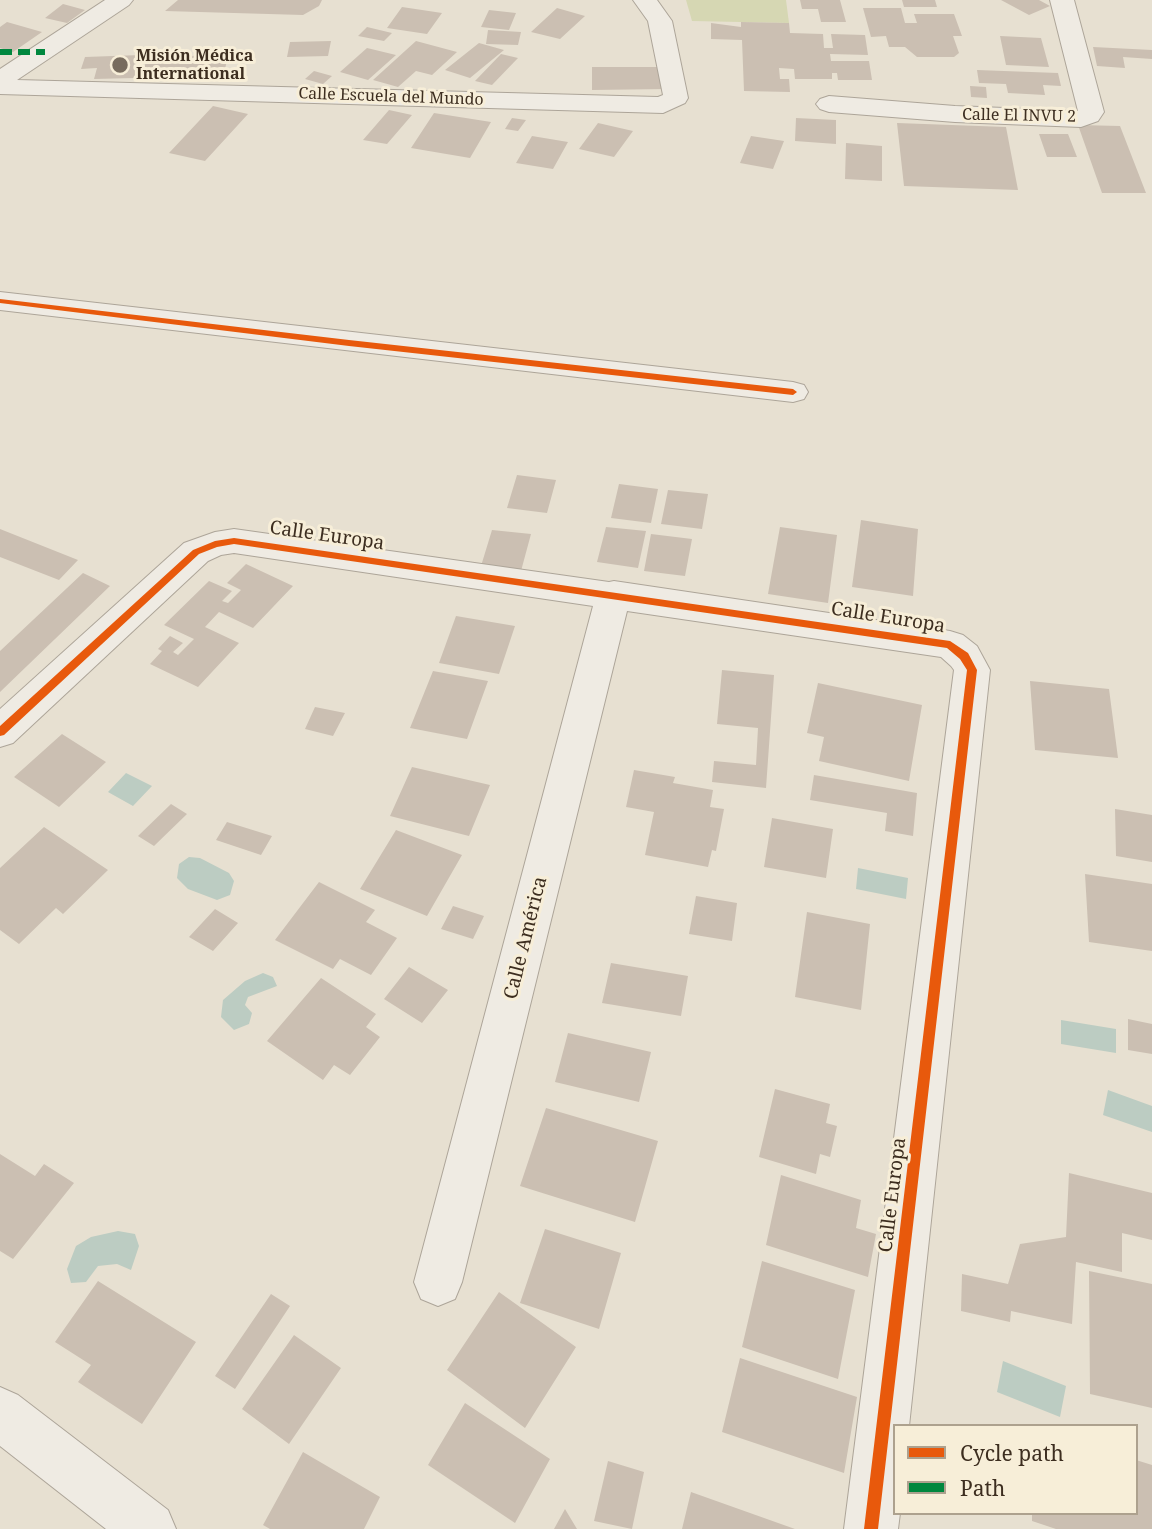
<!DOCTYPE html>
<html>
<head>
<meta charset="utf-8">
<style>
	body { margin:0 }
	#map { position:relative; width:1152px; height:1529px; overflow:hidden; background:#e7e0d1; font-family:"Noto Serif",serif }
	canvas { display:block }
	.legend { position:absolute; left:893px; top:1424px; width:245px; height:91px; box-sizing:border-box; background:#f7eed8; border:2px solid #ada18e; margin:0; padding:9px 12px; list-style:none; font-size:21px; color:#3d2e20 }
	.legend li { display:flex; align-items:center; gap:14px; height:35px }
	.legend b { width:35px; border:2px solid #ada18e }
</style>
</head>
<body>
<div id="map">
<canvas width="1152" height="1529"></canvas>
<ul class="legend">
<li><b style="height:9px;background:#e8590c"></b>Cycle path</li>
<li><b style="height:9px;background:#00873e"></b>Path</li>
</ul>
</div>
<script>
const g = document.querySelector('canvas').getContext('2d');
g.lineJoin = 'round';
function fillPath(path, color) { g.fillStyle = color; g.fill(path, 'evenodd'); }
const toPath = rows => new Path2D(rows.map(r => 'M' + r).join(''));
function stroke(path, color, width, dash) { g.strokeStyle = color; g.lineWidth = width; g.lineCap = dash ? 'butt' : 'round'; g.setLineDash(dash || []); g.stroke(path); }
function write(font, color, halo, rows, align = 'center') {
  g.font = font + ' "Noto Serif",serif'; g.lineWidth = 6; g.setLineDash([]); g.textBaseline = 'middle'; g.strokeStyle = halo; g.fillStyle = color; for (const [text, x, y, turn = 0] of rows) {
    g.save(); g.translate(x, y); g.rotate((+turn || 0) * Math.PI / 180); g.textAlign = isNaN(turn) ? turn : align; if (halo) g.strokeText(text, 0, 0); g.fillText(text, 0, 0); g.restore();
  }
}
const green = toPath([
	[686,0,786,0,789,23,692,21]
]);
const water = toPath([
	[126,773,152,786,133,806,108,792],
	[189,857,200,858,229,873,234,881,230,895,217,900,188,889,177,878,179,864],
	[858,868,908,878,906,899,856,889],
	[263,973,273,977,277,986,248,997,245,1005,252,1013,249,1024,234,1030,221,1017,223,1000,245,981],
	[1061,1020,1116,1029,1116,1053,1061,1044],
	[1108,1090,1152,1106,1152,1132,1103,1115],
	[118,1231,135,1234,139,1246,131,1270,117,1264,98,1266,86,1282,71,1283,67,1269,76,1246,91,1237],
	[1003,1361,1066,1386,1060,1417,997,1392]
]);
const building = toPath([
	[178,0,322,0,319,6,303,15,165,11],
	[800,0,840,0,846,22,821,22,818,9,802,9],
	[902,0,935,0,937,7,904,7],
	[1001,0,1039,0,1050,6,1029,15],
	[63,4,85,10,67,23,45,18],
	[402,7,442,13,427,34,387,28],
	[557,8,585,16,560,39,531,32],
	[863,8,901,8,905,23,917,23,914,14,954,14,962,36,953,36,959,53,954,57,917,57,905,47,889,47,886,36,871,37],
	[489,10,516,13,509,30,481,27],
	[7,22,42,32,13,52,0,48,0,27],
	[741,22,789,23,790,33,823,34,824,48,833,48,831,34,865,35,868,55,830,54,831,61,869,61,872,80,838,80,837,73,832,73,832,79,795,79,794,69,779,68,780,79,789,79,790,92,744,91,742,40,711,39,711,23,741,27],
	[367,27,392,33,384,41,358,36],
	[488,30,521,32,518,45,486,44],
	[1000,36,1041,38,1049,67,1006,65],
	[331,41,328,56,287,57,290,42],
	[416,41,457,52,432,75,416,71,398,87,373,80],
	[479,43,504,50,470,78,445,70],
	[1093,47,1152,50,1152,59,1123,57,1125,68,1097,66],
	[367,48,396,55,368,80,340,72],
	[501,54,518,58,492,85,475,81],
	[141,55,134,78,94,79,97,68,81,69,85,57],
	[228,55,223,79,141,81,147,57],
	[592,67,665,67,667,89,592,90],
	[977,70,1058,73,1061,86,1043,85,1045,95,1008,93,1006,84,979,83],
	[314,71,332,76,323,84,305,79],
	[970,86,986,87,987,98,971,97],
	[213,106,248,114,205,161,169,153],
	[389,110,412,115,387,144,363,140],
	[434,113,491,122,470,158,411,148],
	[512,118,526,120,518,131,505,129],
	[796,118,836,120,836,144,795,141],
	[598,123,633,131,614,157,579,149],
	[897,123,1006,127,1018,190,904,186],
	[1078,125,1120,126,1146,193,1102,193],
	[1039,134,1068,134,1077,157,1047,157],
	[532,136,568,142,553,169,516,163],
	[751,136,784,141,773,169,740,163],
	[846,143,882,146,882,181,845,179],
	[517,475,556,480,547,513,507,508],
	[619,484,658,489,651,523,611,518],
	[668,490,708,494,702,529,661,524],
	[861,520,918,529,913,596,852,587],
	[606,527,646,531,638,568,597,562],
	[780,527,837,535,828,603,768,594],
	[0,529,78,560,59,580,0,557],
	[492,530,531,534,521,571,481,566],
	[651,534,692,539,685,576,644,571],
	[246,564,293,586,253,628,219,612,205,627,239,643,198,687,150,664,162,651,158,649,170,636,183,643,173,652,178,655,194,639,164,625,209,581,232,591,222,601,228,603,241,590,227,583],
	[83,573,110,586,0,692,0,651],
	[456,616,515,626,499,674,439,663],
	[722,670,774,675,766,788,712,782,714,761,756,765,758,728,717,724],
	[433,671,488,681,467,739,410,728],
	[1030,681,1109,689,1118,758,1035,750],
	[818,683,922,705,909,781,819,761,824,737,807,733],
	[315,707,345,713,333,736,305,729],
	[62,734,106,762,59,807,14,777],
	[412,767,490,785,469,836,390,816],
	[634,770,675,777,673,783,713,790,710,807,724,809,716,851,712,850,708,867,645,855,654,812,626,807],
	[814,775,917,793,913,836,885,831,887,813,810,800],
	[171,804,187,814,154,846,138,836],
	[1115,809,1152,815,1152,862,1116,856],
	[772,818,833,829,826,878,764,867],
	[227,822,272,836,261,855,216,840],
	[44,827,108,870,63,914,56,908,19,944,0,930,0,868],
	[396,830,462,855,427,916,360,889],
	[1085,874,1152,884,1152,951,1089,942],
	[319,882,375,910,366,922,397,938,371,975,340,959,333,969,275,940],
	[696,896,737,903,732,941,689,934],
	[453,906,484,916,473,939,441,929],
	[215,909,238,923,213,951,189,937],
	[807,912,870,924,861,1010,795,997],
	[611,963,688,976,681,1016,602,1003],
	[409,967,448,990,422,1023,384,999],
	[321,978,376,1014,366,1027,380,1037,350,1075,334,1065,323,1080,267,1041],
	[1128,1019,1152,1024,1152,1054,1128,1050],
	[568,1033,651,1052,639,1102,555,1082],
	[775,1089,830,1104,826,1123,837,1126,830,1157,820,1154,816,1174,759,1157],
	[546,1108,658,1141,635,1222,520,1186],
	[0,1154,35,1176,44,1164,74,1183,13,1259,0,1251],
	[1069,1173,1152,1193,1152,1240,1122,1233,1122,1272,1076,1262,1072,1324,1011,1311,1010,1322,961,1311,962,1274,1008,1284,1020,1244,1066,1237],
	[781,1175,861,1200,856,1228,876,1234,868,1277,766,1245],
	[545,1229,621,1253,599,1329,520,1303],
	[762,1261,855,1290,838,1379,742,1347],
	[1089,1271,1152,1284,1152,1408,1090,1394],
	[98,1281,196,1342,142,1424,78,1382,91,1365,55,1342],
	[499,1292,576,1347,525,1428,447,1370],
	[271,1294,290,1306,235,1389,215,1376],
	[294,1335,341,1368,289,1444,242,1409],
	[740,1358,857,1397,844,1473,722,1432],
	[465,1403,550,1459,515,1523,428,1465],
	[303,1452,380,1497,364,1529,270,1529,263,1525],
	[1136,1460,1152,1465,1152,1529,1056,1529,1032,1521,1032,1513,1136,1513],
	[608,1461,644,1472,632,1529,594,1521],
	[691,1492,795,1529,682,1529],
	[565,1509,577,1529,554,1529]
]);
const street = toPath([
	[105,0,133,0,129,5,17,80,658,97,663,95,648,21,633,0,657,0,672,21,688,98,685,103,663,113,0,94,0,69,105,0],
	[1050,0,1074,0,1104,112,1098,121,1081,127,955,122,829,112,820,109,816,104,820,99,829,96,955,106,1078,111,1050,0],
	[0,292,793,382,804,385,808,392,804,399,793,402,0,310,0,292],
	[234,529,609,582,614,581,950,631,963,635,977,646,990,670,909,1426,895,1426,895,1513,900,1513,898,1529,844,1529,954,670,951,666,941,657,627,611,462,1282,455,1299,438,1306,421,1299,414,1282,593,606,234,553,221,555,208,561,13,743,0,747,0,709,184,543,215,532,234,529],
	[0,1387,18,1395,168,1510,176,1529,106,1529,0,1446,0,1387]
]);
const quiet = toPath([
	[0,52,45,52]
]);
const cycleway = toPath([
	[0,299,349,340,793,389,797,392,793,395,349,346,0,303,0,299],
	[234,538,950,641,968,653,977,670,878,1529,864,1529,967,670,960,659,947,648,234,544,217,547,199,554,4,735,0,736,0,726,193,550,215,541,234,538]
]);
const markers = [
	[120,65,9,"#786c5e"]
];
const farPoinames = [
	["Misión Médica",136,56],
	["International",136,74]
];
const farStreetnames = [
	["Calle Escuela del Mundo",391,97,2],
	["Calle El INVU 2",1019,116,1]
];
const streetNames = [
	["Calle Europa",327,536,8],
	["Calle Europa",888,618,9],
	["Calle América",526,938,-76],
	["Calle Europa",893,1195,-83]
];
fillPath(green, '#d6d7b3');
fillPath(water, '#bcccc2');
fillPath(building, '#cbbfb2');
stroke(street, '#ada599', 2);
fillPath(street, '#efebe3');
stroke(quiet, '#00873e', 6, [12, 6]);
fillPath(cycleway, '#e8590c');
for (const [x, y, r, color] of markers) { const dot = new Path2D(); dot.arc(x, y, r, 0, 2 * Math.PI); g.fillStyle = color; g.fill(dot); stroke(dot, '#f7eed8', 2.5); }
write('bold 16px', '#3d2e20', '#f7eed8', farPoinames, 'left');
write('16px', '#3d2e20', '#f7eed8', farStreetnames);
write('19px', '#3d2e20', '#f7eed8', streetNames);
</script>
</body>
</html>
